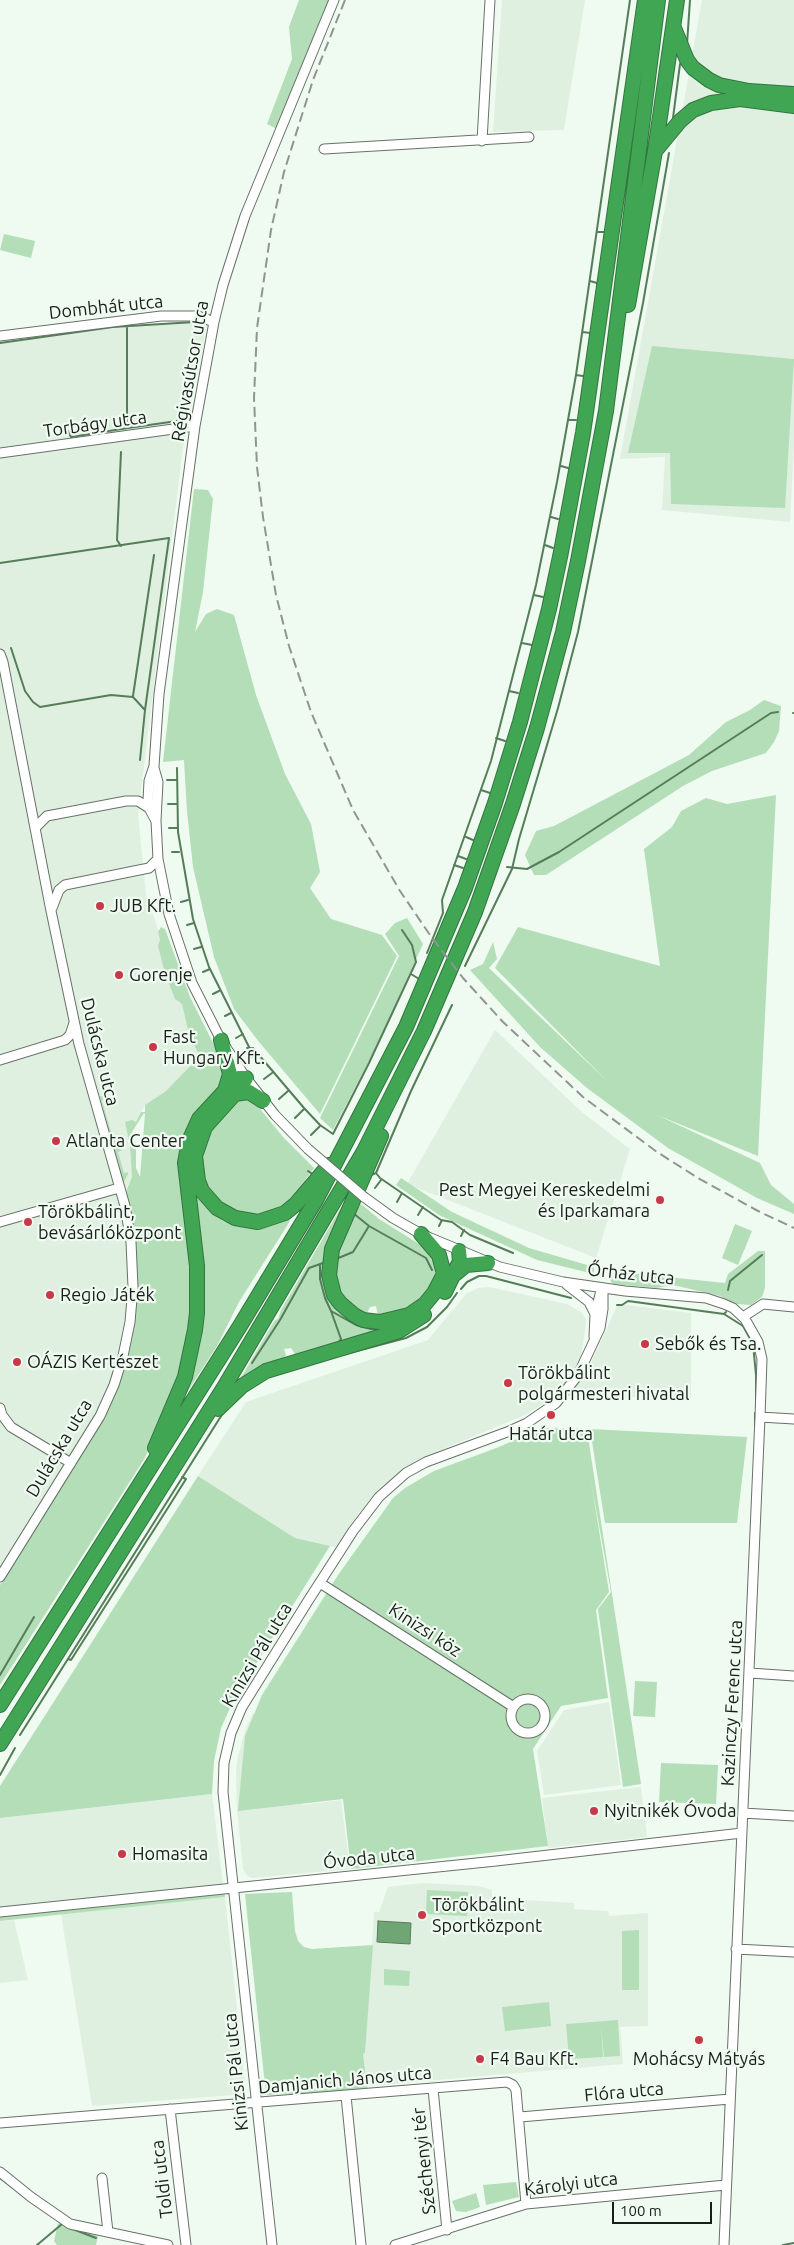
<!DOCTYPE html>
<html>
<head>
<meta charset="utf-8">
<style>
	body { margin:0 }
	#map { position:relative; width:794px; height:2245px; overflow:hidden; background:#effaf0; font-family:Ubuntu,sans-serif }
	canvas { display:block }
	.scale { position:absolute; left:612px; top:2202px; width:100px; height:22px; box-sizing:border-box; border:2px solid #1a1e1a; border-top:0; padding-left:6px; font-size:15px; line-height:18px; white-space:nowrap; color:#1a1e1a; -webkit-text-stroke:4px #effaf0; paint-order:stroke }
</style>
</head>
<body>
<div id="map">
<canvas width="794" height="2245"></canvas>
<div class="scale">100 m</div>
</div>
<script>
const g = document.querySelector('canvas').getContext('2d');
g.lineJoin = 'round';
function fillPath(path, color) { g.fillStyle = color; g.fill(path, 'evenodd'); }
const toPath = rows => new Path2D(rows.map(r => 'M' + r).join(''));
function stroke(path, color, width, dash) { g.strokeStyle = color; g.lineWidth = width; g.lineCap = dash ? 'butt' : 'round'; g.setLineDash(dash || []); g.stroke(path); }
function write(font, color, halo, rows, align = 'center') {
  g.font = font + ' Ubuntu,sans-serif'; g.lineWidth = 4.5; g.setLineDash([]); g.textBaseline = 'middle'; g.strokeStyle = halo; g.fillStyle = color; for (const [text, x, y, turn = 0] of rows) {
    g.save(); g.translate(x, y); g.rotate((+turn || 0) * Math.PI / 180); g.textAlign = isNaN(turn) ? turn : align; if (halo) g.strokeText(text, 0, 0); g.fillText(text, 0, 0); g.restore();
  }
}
const built = toPath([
	[502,0,585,0,564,130,493,132],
	[702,0,794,0,794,446,790,522,662,510,665,457,620,459],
	[208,319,183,447,138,815,146,894,201,1056,166,1091,145,1105,136,1122,125,1122,130,1146,132,1177,125,1192,137,1267,132,1329,91,1437,0,1585,0,339],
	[495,1030,583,1113,630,1149,596,1258,407,1184],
	[489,1287,567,1304,581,1312,586,1319,585,1332,580,1361,572,1378,555,1397,525,1415,424,1457,407,1468,377,1492,358,1514,337,1548,295,1538,198,1476,246,1402,428,1340,466,1294,478,1288],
	[618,1304,691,1313,691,1397,569,1397,591,1363],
	[609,1702,621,1785,544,1795,537,1751,564,1710],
	[253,1713,294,1735,302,1805,341,1800,350,1869,252,1878,247,1876,243,1869,237,1811,236,1772,238,1756,246,1728],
	[641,1787,647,1837,548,1848,542,1798],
	[212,1794,223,1884,217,1886,0,1910,0,1818],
	[423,1883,478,1886,492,1890,492,1898,574,1903,574,1909,608,1911,609,1916,648,1913,648,2026,620,2027,623,2064,368,2086,363,2054,365,2053,374,1912,379,1912,388,1887],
	[225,1897,246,2094,92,2106,61,1914],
	[14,1920,28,1980,0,1983,0,1921]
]);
const green = toPath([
	[299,0,329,0,277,129,267,124,292,59,289,27],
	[4,234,35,241,31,258,0,250],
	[652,346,794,359,785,508,671,504,670,453,628,453],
	[194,489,208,490,213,499,203,592,195,632,206,614,217,609,234,615,256,695,285,774,311,824,320,872,310,888,331,919,382,935,397,956,320,1114,259,1042,234,1009,214,957,193,867,187,811,184,760,163,762],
	[764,700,781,706,779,731,774,742,766,753,712,771,683,786,546,875,534,875,525,855,536,831,554,826,689,755,726,722,750,710],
	[776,795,758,1156,657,1115,760,1163,771,1185,794,1204,794,1214,757,1198,668,1148,587,1088,540,1047,470,970,483,964,493,942,497,959,489,968,607,1081,495,968,518,927,660,966,644,849,672,827,681,811,706,798,727,804],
	[407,918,423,944,374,1051,333,1130,320,1118,399,956,385,934,395,923],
	[161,927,165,929,190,997,224,1065,224,1084,194,1120,194,1295,190,1341,166,1416,143,1461,0,1685,0,1585,91,1437,113,1395,136,1282,136,1251,125,1194,132,1177,130,1146,125,1122,132,1120,136,1122,141,1112,145,1112,145,1105,166,1091,200,1056,190,1038,182,1004,175,999,165,973,158,946,160,940,158,932],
	[144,1113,145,1114,140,1177,136,1168,136,1147,132,1132],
	[100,1096,104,1097,102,1101,112,1136,122,1150,118,1152,124,1173,128,1172,128,1174,124,1182,122,1182],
	[238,1098,252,1099,283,1137,314,1168,284,1209,259,1217,231,1213,206,1187,199,1162,208,1131],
	[401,1178,452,1212,529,1248,594,1267,594,1274,537,1260,439,1215,396,1185],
	[193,1186,211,1211,223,1221,247,1228,270,1226,287,1219,290,1221,239,1302,217,1346,184,1397,190,1375],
	[346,1199,348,1200,338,1222,333,1303,392,1326,298,1355,295,1354,291,1348,284,1349,286,1355,283,1360,239,1381,275,1320,278,1319,281,1310],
	[361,1204,379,1219,429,1250,435,1260,435,1280,428,1292,414,1307,378,1316,376,1306,370,1307,366,1315,340,1297,332,1269,334,1258,352,1216],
	[735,1224,752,1231,738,1265,722,1258],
	[758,1251,765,1251,765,1288,762,1297,751,1305,735,1304,720,1296,673,1285,656,1288,614,1284,611,1282,609,1275,610,1271,725,1283,728,1274],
	[541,1428,582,1428,582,1431,587,1430,641,1784,623,1787,598,1609,611,1592,591,1481,609,1592,596,1610,608,1698,561,1706,533,1749,548,1846,351,1869,343,1799,238,1811,245,1736,262,1695,338,1575,393,1498,405,1488,434,1471,499,1447],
	[590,1429,747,1437,737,1523,605,1523],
	[198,1476,295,1538,330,1546,234,1699,221,1728,214,1761,212,1794,0,1818,0,1786],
	[635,1681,657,1682,655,1717,633,1716],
	[661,1763,718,1765,716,1804,659,1802],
	[223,1884,225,1897,0,1921,0,1910,217,1886],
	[427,1890,468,1892,467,1916,426,1914],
	[292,1892,295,1931,298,1941,304,1947,312,1949,373,1945,365,2053,363,2054,368,2091,266,2095,245,1894],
	[639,1930,639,1990,622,1990,622,1931],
	[384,1969,410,1971,409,1986,384,1985],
	[549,2002,551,2026,505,2031,502,2007],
	[618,2020,620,2056,604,2057,601,2025,603,2057,569,2059,566,2024],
	[516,2182,519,2197,486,2205,483,2185],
	[476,2193,480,2207,466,2212,456,2211,452,2201],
	[58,2223,98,2236,96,2245,57,2245,54,2241]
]);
const water = toPath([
	[378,1921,411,1923,410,1944,377,1942,378,1921]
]);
const stream = toPath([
	[687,44,690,0],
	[673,118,680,64],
	[597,232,604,232],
	[590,281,597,283],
	[127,328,127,426,128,428,184,420],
	[583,332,590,333],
	[0,343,113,327,195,322],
	[576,375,583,376],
	[569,420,576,420],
	[68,431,71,437,128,428],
	[121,452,117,540,121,546],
	[561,466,568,468],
	[551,517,558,519],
	[545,545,553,548],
	[0,563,169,538,145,710,140,760],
	[534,595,543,597],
	[522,643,532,645],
	[11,648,25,691,33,702,40,707,111,695,133,697,144,709],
	[509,691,518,693],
	[133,696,154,555],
	[793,713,794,713],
	[496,738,505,741],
	[177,768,178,832,193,919,209,967,249,1047],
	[167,780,177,780],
	[481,790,490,793],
	[168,804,177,804],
	[169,828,178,828],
	[466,837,473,840],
	[172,852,179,852],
	[458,856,466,859],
	[454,865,463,868],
	[507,867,527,869,559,852,771,713,778,712],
	[181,902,188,900],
	[187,925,194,923],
	[194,949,201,947],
	[427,953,443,913,442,900,491,761,536,585,557,482,576,375,630,0],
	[465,966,512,869,519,839,558,708,578,632,643,303,669,153],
	[203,972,210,969],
	[411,974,419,979],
	[213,994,219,991],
	[225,1016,231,1013],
	[236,1038,243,1034],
	[247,1048,253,1048,304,1108,320,1125,333,1134,369,1063,416,962,412,945,402,930],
	[249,1059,257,1053],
	[264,1079,272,1073],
	[279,1099,288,1091],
	[295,1118,304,1109],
	[311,1135,320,1126],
	[308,1171,314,1175],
	[376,1173,380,1178,441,1220,452,1222,470,1235,513,1253],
	[371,1175,376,1173,411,1091,452,1005],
	[375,1188,381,1180],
	[397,1202,402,1193],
	[353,1213,369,1226,426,1258,432,1270],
	[418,1215,423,1207],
	[439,1226,442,1220],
	[461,1236,464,1230],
	[336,1259,353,1252,369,1226],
	[320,1264,320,1279,325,1298,331,1311,356,1325,371,1329,384,1329],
	[461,1289,467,1282,479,1276,486,1276,571,1298],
	[728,1290,730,1281,762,1255],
	[617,1305,622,1305,628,1301,724,1314,726,1312],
	[331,1311,341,1339,338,1343],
	[724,1314,743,1326,753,1344,756,1375,756,1403],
	[342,1355,406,1338,427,1327,447,1307,457,1293],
	[252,1363,280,1320,309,1268,323,1263],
	[755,1426,755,1413],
	[747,1624,747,1612],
	[68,1659,71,1660,171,1503,186,1479,182,1477],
	[0,1675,34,1617],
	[20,1735,223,1413],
	[0,1775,15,1748],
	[0,2178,25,2197],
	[70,2228,96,2238],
	[37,2245,62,2224],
	[783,2245,794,2243]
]);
const minor = toPath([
	[482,141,490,0],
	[324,149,529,137],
	[0,336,161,316,198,316,214,322],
	[0,453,195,426],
	[0,654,3,662,51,911,79,1044,125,1206,131,1242,133,1287,130,1322,123,1356,114,1385,100,1416,0,1577],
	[154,768,158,782,156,821,158,859,169,914,192,983,221,1040,246,1078,275,1115,308,1149],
	[156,821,149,808,148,800,149,781,154,766,159,694,195,426,214,322,223,285,245,216,334,0],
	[36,827,47,816,126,801,138,801,149,808],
	[52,908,59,890,65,885,149,868,158,859],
	[0,1060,65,1040,70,1035,74,1023],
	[364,1197,393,1218,421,1234,500,1267,563,1282,625,1291,706,1298,724,1304,733,1308,745,1319,758,1342,762,1359,760,1417,724,2245],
	[0,1222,119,1188],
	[567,1285,589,1302,595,1314],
	[743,1317,763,1304,794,1307],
	[594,1337,595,1314,601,1291],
	[0,1408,2,1415,11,1427,71,1463],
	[760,1417,794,1419],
	[320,1583,512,1706],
	[750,1673,794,1676],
	'511 1716a17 17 0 1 1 34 0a17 17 0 1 1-34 0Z',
	[743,1813,794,1816],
	[0,1912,496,1861,742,1833],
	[736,1949,794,1952],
	[433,2089,447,2230],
	[346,2096,361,2245],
	[170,2109,186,2245],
	[520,2117,730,2099],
	[0,2123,507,2082,513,2085,516,2090,526,2204],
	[0,2172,31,2197,70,2224,168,2245],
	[102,2178,108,2232],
	[272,2245,223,1792,224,1763,231,1733,242,1707,308,1601,353,1531,379,1497,406,1473,426,1462,507,1432,527,1423,556,1403,578,1375,600,1328,603,1309,603,1288],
	[395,2245,526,2204,726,2185]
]);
const highway = toPath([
	[674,28,687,60,693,68,709,80,719,85,749,91,794,94],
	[656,150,680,121,693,110,711,103,740,99,794,106],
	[628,305,655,151,677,0],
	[221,1040,230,1074,225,1091],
	[234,1094,249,1092,263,1101],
	[381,1136,332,1249,329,1275,334,1295,340,1303,354,1315,363,1320,380,1322,409,1315,425,1304,434,1293,444,1274,439,1255,421,1234],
	[455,1274,466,1265,488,1263],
	[445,1292,460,1261,459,1251],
	[218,1409,242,1386,266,1371,399,1331,424,1315],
	[155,1448,185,1377,195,1330,197,1313,197,1266,185,1163,189,1141,199,1119,234,1081,239,1078,246,1078,241,1087,205,1127,195,1156,198,1181,202,1191,217,1208,235,1218,258,1222,285,1213,296,1204,329,1165],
	[0,1705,240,1326,316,1200,406,1027,465,888,495,803,520,722,549,609,561,552,583,433,645,0],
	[0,1744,223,1389,364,1151,424,1031,475,912,513,804,537,728,563,632,578,561,606,411,658,0]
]);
const rail = toPath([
	[345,0,313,80,284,172,271,230,257,328,254,398,257,467,263,517,276,595,289,646,311,712,353,810,400,891,430,935,463,978,503,1022,583,1097,657,1152,698,1178,758,1211,794,1228]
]);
const minorBridge = toPath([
	[308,1149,364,1197]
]);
const markers = [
	[100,906,5,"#c83848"],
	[119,975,5,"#c83848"],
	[153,1047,5,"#c83848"],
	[56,1141,5,"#c83848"],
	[660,1200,5,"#c83848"],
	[28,1222,5,"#c83848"],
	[50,1295,5,"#c83848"],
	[645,1344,5,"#c83848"],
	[17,1362,5,"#c83848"],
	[508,1383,5,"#c83848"],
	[551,1415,5,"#c83848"],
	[594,1811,5,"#c83848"],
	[122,1854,5,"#c83848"],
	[422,1915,5,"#c83848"],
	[699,2040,5,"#c83848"],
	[480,2059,5,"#c83848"]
];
const streetNames = [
	["Dombhát utca",106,307,-6],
	["Régivasútsor utca",190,371,-80],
	["Torbágy utca",95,424,-8],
	["Dulácska utca",100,1052,76],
	["Őrház utca",631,1274,6],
	["Dulácska utca",59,1448,-59],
	["Kinizsi köz",425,1630,33],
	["Kinizsi Pál utca",257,1655,-59],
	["Kazinczy Ferenc utca",732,1703,-87],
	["Óvoda utca",369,1858,-6],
	["Kinizsi Pál utca",236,2072,-96],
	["Damjanich János utca",345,2080,-5],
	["Flóra utca",624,2092,-5],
	["Széchenyi tér",424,2161,-96],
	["Toldi utca",162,2179,-97],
	["Károlyi utca",571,2184,-7]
];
const poiNames = [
	["JUB Kft.",110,906],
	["Gorenje",129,975],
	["Fast",163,1037],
	["Hungary Kft.",163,1058],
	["Atlanta Center",66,1141],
	["Pest Megyei Kereskedelmi",650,1190,"right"],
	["és Iparkamara",650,1211,"right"],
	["Törökbálint,",38,1212],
	["bevásárlóközpont",38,1233],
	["Regio Játék",60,1295],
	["Sebők és Tsa.",655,1344],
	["OÁZIS Kertészet",27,1362],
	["Törökbálint",518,1373],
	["polgármesteri hivatal",518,1394],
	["Határ utca",551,1434,"center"],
	["Nyitnikék Óvoda",604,1811],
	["Homasita",132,1854],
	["Törökbálint",432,1905],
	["Sportközpont",432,1926],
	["F4 Bau Kft.",490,2059],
	["Mohácsy Mátyás",699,2059,"center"]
];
fillPath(built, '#dff0e0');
fillPath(green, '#b3deb7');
fillPath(water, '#70a676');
stroke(water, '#567d5a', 1);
stroke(stream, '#567d5a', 2);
stroke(minor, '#687168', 11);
stroke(highway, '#337640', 16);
stroke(minor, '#fff', 9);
stroke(highway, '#41a654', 14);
stroke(rail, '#8f968f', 2, [10, 5]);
stroke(minorBridge, '#687168', 11, []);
stroke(minorBridge, '#fff', 9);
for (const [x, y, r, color] of markers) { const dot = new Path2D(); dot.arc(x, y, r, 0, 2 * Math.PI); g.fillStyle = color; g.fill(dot); stroke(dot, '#effaf0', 2); }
write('18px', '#1a1e1a', '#effaf0', streetNames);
write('18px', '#1a1e1a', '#effaf0', poiNames, 'left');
</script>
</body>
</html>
